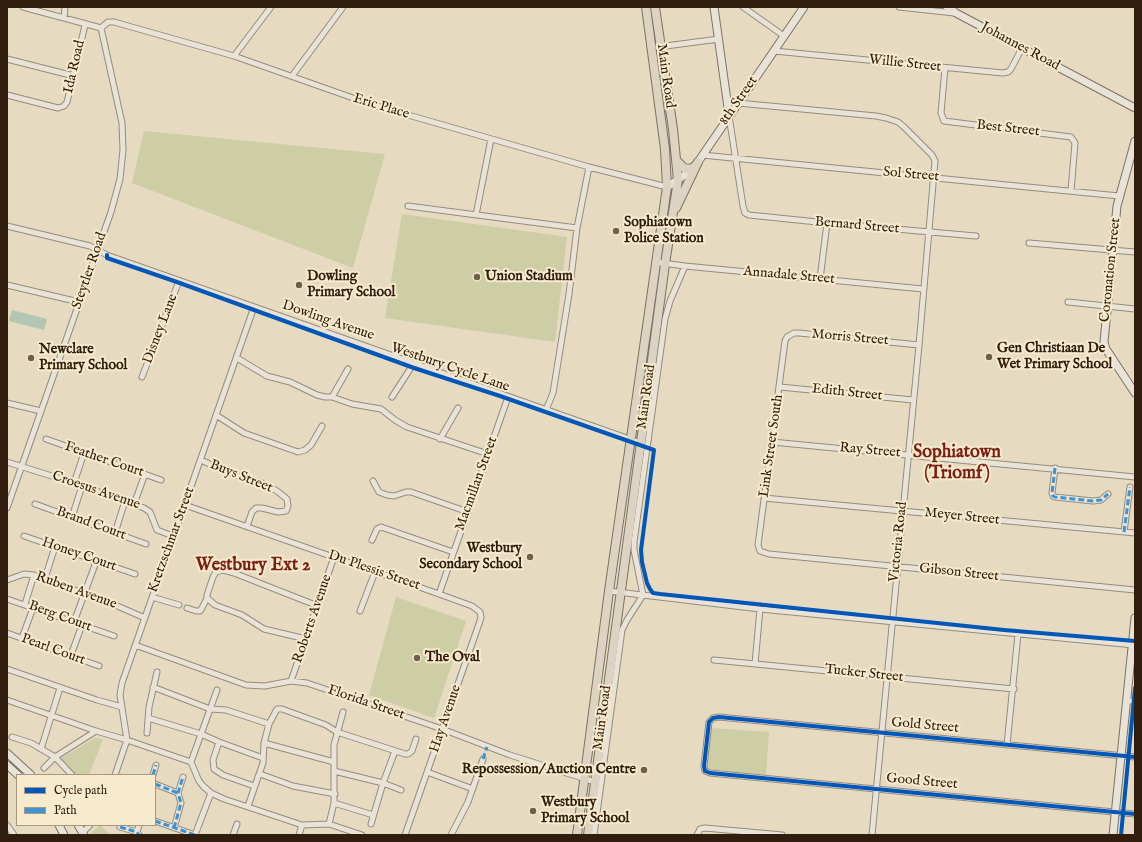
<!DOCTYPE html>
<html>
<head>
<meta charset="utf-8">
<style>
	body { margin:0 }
	#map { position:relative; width:1142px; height:842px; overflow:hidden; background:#e6dac1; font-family:"IM FELL English",serif }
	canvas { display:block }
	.frame { position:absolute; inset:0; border:8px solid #301d0d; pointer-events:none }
	.legend { position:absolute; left:16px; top:774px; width:140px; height:52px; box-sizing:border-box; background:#f8eacd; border:1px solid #a89880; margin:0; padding:5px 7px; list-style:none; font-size:12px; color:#301d0d }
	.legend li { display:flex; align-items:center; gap:8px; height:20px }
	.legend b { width:20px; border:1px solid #a89880 }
</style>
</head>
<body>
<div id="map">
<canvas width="1142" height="842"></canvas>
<div class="frame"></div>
<ul class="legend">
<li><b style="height:5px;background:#0057b8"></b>Cycle path</li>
<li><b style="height:5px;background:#3d94d2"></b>Path</li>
</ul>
</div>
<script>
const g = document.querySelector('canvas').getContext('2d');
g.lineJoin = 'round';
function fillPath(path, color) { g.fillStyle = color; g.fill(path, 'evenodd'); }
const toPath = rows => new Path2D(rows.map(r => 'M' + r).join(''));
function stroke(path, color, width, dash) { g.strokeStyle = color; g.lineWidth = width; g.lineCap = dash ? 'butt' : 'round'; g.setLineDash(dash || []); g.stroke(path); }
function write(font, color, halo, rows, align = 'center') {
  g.font = font + ' "IM FELL English",serif'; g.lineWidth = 4; g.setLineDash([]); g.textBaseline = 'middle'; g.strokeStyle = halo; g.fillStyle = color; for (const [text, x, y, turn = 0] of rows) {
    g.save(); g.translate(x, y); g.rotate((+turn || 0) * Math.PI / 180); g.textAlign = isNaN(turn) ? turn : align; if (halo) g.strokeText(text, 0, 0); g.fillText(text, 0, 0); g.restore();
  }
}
const green = toPath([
	[144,131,385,154,353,268,132,183],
	[402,214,567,237,555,342,385,318],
	[396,597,466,621,434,718,369,695],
	[711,728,769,732,766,775,707,769],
	[95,738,103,739,89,775,74,775,58,760],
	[100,825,110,835,89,835]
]);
const water = toPath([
	[12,310,47,319,44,330,9,321]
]);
const street = toPath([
	[23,7,101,28],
	[743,7,784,36],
	[899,7,954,13],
	[64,18,65,7],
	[101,28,108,22,114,22,234,56,370,104,589,167,667,187],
	[658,47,719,39],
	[774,51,1003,73,1008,72,1011,69,1022,48],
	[234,56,271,7],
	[7,59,74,76],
	[945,68,941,113,944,121,1071,137,1075,143,1071,191],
	[292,76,343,7],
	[7,95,58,108,64,106,67,102,85,25],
	[738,103,876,116,886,118,898,122,903,126,932,155,935,161,919,345,872,835],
	[729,116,743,206,745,213,749,215,827,223,976,236],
	[702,155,1119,196],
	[408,206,577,228],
	[476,215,491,139],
	[7,226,90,246,107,255,641,443],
	[1029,243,1135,252],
	[655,262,685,266,923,289],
	[820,279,827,223],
	[7,285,79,302],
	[1068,302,1135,309],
	[919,345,799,333,794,333,787,337,785,341,758,545,760,551,769,554,1135,590],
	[237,358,267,376,290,382,317,395,325,397,332,397,348,369],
	[142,377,179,281],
	[780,387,913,400],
	[332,397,352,404,381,409,395,420,407,427,488,454],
	[392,397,414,363],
	[7,403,41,411],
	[546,410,553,393,569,294,577,228,589,167],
	[216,415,244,433,298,452,305,450,311,445,322,426],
	[46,439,161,480],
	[440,439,458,408],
	[772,442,1135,477],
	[201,460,229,473,262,483,277,491,287,499,288,506,286,511,278,512,262,508,256,508,252,512,247,526],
	[7,462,74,483,144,508,150,512,157,530,173,536],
	[1055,468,1052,493,1053,496,1055,497,1093,501,1101,500,1108,494],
	[373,481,379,492,387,495,394,496,406,492,411,492,468,512],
	[74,483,84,453],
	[764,498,1135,533],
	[35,504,146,544],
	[134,504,145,474],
	[185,505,439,594,472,606,480,612,481,617,480,621,405,835],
	[7,508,111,212,120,179,123,150,122,123,101,28],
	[72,517,82,486],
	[1124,532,1130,487],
	[115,533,125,501],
	[24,536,135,574],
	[372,540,377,529,381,527,453,552],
	[45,578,55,547],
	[7,580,24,574,34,575,115,605,145,618],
	[609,591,760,609,1134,645],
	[439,594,508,397],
	[152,597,179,605],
	[207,598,215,605,242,615,264,629,306,639],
	[7,599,114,636],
	[25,604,34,575],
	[187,608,196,611,200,611,202,608,207,598,207,595,213,577,216,572,223,570,234,573,318,606],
	[360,611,375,572],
	[74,622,96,562],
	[7,633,99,666],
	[22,638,33,608],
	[135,645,246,685,265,686,291,681,307,683,442,729,510,755,595,782],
	[71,655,82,625],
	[714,660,1014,689],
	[755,664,760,609],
	[7,669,97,700,122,707],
	[291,681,334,557],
	[153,687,210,709,226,710,269,724],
	[7,700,96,731],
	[1127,701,1135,701],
	[148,718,201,734,219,742,263,758],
	[147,733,149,707,157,672],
	[12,737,31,743,55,757,72,775],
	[219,742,213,760,214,769,223,775,254,786],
	[264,743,334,762],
	[1007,745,1018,634],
	[41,749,60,688],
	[1135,757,719,717,713,718,709,722,704,766,705,771,710,773,1135,814],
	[191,762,217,690],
	[44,768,55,757,96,731,127,740,191,762,199,781,203,786,211,793,224,799,302,825,329,824,362,835],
	[334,771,383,783,401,790],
	[427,772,473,789],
	[260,774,293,786,335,794],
	[115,775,127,740,120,695,122,683,254,307],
	[153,775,156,765],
	[155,784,178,793],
	[334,803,373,815],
	[248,806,263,763,264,743,269,724,277,709,282,709,326,725,337,732,405,754,408,754,412,751,416,739],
	[155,821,195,835],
	[329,824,334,803,334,745,343,712],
	[371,824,383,783,395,751],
	[7,825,14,835],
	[120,827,137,832,139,835],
	[174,828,181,803,178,793,183,777],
	[83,832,90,825],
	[137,832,139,825],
	[195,835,211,793],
	[233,835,237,824],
	[299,835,302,825],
	[451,835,468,802,483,759],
	[594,835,622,630,627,620,643,595,634,550,634,542,665,319,670,301,685,266],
	[697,835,700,829,705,828,782,835]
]);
const secondary = toPath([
	[714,7,729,115],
	[947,7,956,13,1135,108],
	[1135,141,1117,206,1104,342,1106,349,1135,393],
	[667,187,689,172,698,162,804,7],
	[7,753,31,775],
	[7,765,18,775],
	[59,825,64,835],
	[78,825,84,835],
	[1113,835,1135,618]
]);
const primary = toPath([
	[677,161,684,168,688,169,693,168],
	[676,208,698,162],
	[577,835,609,591,667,187,665,149,646,7],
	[588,835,665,264,678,180,673,129,655,7]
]);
const quiet = toPath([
	[1055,468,1052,493,1053,496,1055,497,1093,501,1101,500,1108,494],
	[1124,532,1130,487],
	[483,759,487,747],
	[153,775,156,765],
	[155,784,178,793],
	[155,821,195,835],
	[120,827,137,832,139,835],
	[174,828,181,803,178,793,183,777]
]);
const cycleway = toPath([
	[107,255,107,258,177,282,414,368,500,396,654,450,641,550,642,562,647,583,650,589,653,593,660,594,1004,630,1135,641],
	[1135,757,719,717,713,718,709,722,704,766,705,771,710,773,1135,814],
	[1121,835,1135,688]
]);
const markers = [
	[616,231,4,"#705f4c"],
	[477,277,4,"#705f4c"],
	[299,285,4,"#705f4c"],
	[989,357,4,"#705f4c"],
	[31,358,4,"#705f4c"],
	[530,557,4,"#705f4c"],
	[417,658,4,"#705f4c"],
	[644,770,4,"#705f4c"],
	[533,811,4,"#705f4c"]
];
const streetNames = [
	["Johannes Road",1020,47,28],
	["Willie Street",905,64,6],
	["Ida Road",75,67,-77],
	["Main Road",665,76,82],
	["8th Street",739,101,-55],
	["Eric Place",381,107,17],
	["Best Street",1008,129,6],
	["Sol Street",911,175,5],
	["Bernard Street",857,226,5],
	["Coronation Street",1111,270,-84],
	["Steytler Road",90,271,-71],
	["Annadale Street",789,276,5],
	["Dowling Avenue",328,321,19],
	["Disney Lane",161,329,-69],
	["Morris Street",850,338,5],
	["Westbury Cycle Lane",450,368,19],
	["Edith Street",847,393,6],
	["Main Road",647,397,-82],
	["Link Street South",772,446,-82],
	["Ray Street",870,451,5],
	["Feather Court",104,460,19],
	["Buys Street",241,477,22],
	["Macmillan Street",477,484,-70],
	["Croesus Avenue",96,491,19],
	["Meyer Street",962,517,6],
	["Brand Court",91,524,20],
	["Kretzschmar Street",172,540,-70],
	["Victoria Road",899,542,-84],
	["Honey Court",79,555,19],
	["Du Plessis Street",374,571,19],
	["Gibson Street",959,573,6],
	["Ruben Avenue",76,591,20],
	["Berg Court",60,617,20],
	["Roberts Avenue",313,619,-71],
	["Pearl Court",53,650,20],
	["Tucker Street",864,674,6],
	["Florida Street",366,703,19],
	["Main Road",603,718,-82],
	["Hay Avenue",446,719,-71],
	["Gold Street",925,726,5],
	["Good Street",922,782,5]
];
const poiNames = [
	["Sophiatown",624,223],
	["Police Station",624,239],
	["Dowling",307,277],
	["Primary School",307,293],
	["Union Stadium",485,277],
	["Gen Christiaan De",997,349],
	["Wet Primary School",997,365],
	["Newclare",39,350],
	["Primary School",39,366],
	["Westbury",522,549,"right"],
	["Secondary School",522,565,"right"],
	["The Oval",425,658],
	["Repossession/ Auction Centre",636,770,"right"],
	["Westbury",541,803],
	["Primary School",541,819]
];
const districtNames = [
	["Sophiatown",957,453],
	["(Triomf)",957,474],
	["Westbury Ext 2",253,566]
];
fillPath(green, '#cdcda6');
fillPath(water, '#b2c6b1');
stroke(street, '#958c7c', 7);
stroke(secondary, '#7c7364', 9);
stroke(primary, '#7c7364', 10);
stroke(street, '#e9e3d7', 5);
stroke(secondary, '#e9e3d7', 7);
stroke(primary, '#ddd3c2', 8);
stroke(quiet, '#3d94d2', 3, [6, 3]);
stroke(cycleway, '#0057b8', 4);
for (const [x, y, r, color] of markers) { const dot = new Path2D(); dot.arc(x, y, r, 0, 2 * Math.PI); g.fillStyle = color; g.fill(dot); stroke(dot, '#f8eacd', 1.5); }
write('14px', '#301d0d', '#f8eacd', streetNames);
write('bold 14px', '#301d0d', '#f8eacd', poiNames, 'left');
write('bold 18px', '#7a1f14', '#f8eacd', districtNames);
</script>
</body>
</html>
